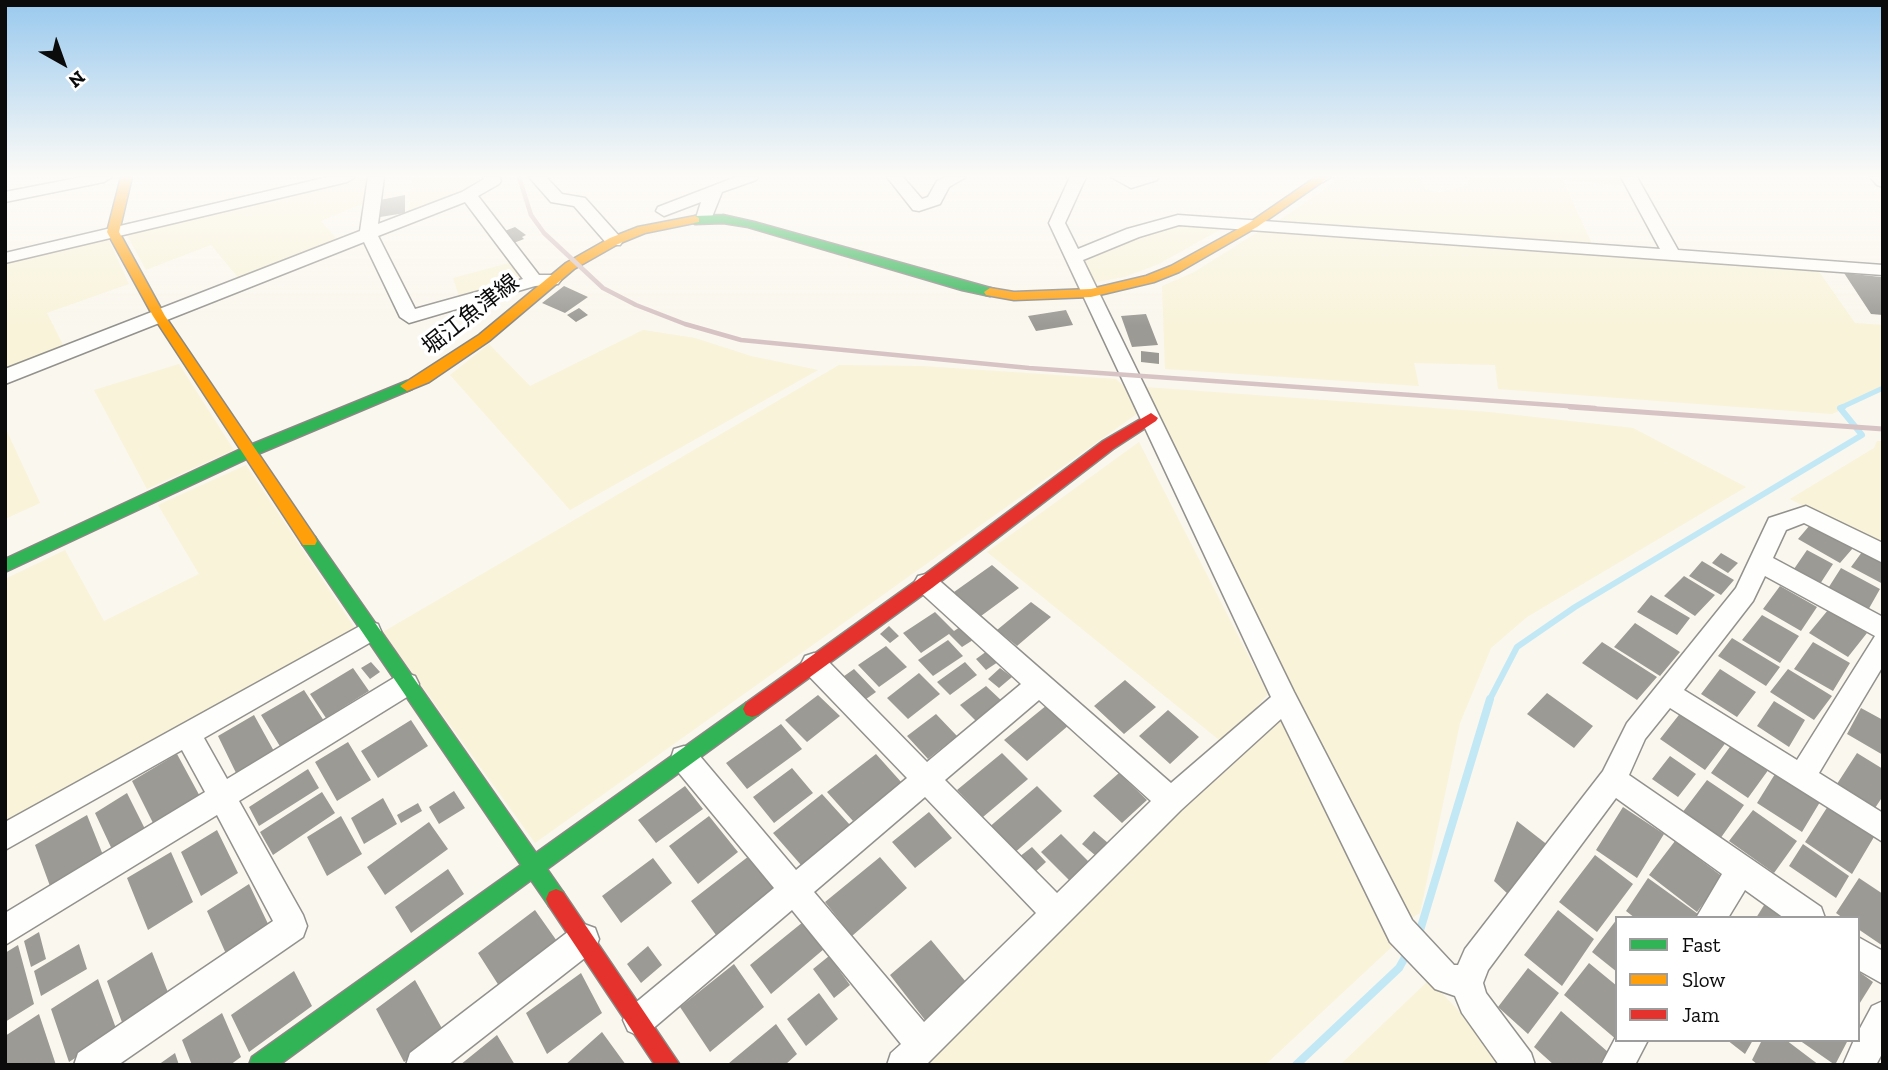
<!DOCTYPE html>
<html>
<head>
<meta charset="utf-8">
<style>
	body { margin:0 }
	#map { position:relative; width:1888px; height:1070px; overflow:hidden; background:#faf7ee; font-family:"Zilla Slab",serif }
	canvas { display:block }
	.frame { position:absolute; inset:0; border:7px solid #0b0b0b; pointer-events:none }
	.legend { position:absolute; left:1615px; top:916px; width:245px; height:126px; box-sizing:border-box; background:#fff; border:2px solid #9d9d9d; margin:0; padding:9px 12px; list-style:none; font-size:21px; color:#0b0b0b }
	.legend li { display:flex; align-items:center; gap:14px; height:35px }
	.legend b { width:35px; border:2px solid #9d9d9d }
	.north { position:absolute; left:28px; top:28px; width:70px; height:70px; -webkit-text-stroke:5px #fff; paint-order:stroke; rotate:140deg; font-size:19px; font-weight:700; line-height:28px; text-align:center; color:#0b0b0b }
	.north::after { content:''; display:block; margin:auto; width:24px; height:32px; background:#0b0b0b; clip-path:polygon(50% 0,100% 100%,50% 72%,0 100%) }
</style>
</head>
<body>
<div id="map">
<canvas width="1888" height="1070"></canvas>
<div class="frame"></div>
<ul class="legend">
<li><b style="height:9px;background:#30b455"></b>Fast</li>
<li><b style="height:9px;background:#ff9f0a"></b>Slow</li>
<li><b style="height:9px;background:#e5322d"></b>Jam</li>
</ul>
<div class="north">N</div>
</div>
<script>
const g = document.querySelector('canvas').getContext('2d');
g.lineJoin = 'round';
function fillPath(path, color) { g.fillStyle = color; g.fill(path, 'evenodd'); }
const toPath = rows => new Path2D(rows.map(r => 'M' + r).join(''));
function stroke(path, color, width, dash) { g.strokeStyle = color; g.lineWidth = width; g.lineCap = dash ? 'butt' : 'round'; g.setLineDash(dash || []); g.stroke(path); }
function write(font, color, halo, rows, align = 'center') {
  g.font = font + ' "Zilla Slab","Noto Sans JP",serif'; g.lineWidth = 7; g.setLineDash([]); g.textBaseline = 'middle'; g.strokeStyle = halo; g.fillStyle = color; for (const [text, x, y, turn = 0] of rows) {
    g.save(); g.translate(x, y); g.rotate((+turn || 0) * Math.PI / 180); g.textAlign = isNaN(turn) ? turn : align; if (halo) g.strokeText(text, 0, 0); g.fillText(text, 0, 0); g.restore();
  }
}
const farmland = toPath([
	[358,177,367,177,363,204,321,221,338,240,240,280,211,245,146,270,125,232],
	[411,177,483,177,484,181,409,212],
	[1339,177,1361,182,1361,177,1419,177,1426,190,1441,192,1469,185,1468,177,1622,177,1627,186,1563,180,1593,246,1279,223,1280,219,1322,191],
	[1180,222,1225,227,1159,264,1125,277,1092,283,1080,259],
	[1264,228,1818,270,1855,323,1883,325,1883,391,1832,414,1498,389,1495,365,1414,363,1419,386,1165,369,1162,286,1194,272],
	[107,236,129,284,47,313,64,347,5,371,5,261],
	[512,262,522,280,460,299,453,278],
	[643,330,695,338,751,356,818,370,570,510,450,375,489,344,530,386],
	[179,364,234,450,147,489,94,390],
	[839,365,922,366,1116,379,1124,386,1138,413,535,843,383,632],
	[1145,387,1489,412,1633,428,1746,487,1527,617,1491,648,1460,723,1420,913,1405,922],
	[5,427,40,503,5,519],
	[1877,441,1883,441,1883,547,1790,499,1874,448],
	[1139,442,1268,694,1224,744,987,552],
	[246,465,356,630,5,828,5,579,65,550,104,621,199,574,158,505],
	[1273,718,1288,721,1381,927,1395,944,1265,1065,924,1065],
	[1429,980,1459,1011,1499,1065,1340,1065]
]);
const streamFar2 = toPath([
	[1840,408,1883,388]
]);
const streamFar1 = toPath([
	[1489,701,1517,647,1575,607,1862,435,1840,408,1843,407]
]);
const stream = toPath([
	[1418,937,1490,699],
	[1296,1065,1399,968,1408,952]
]);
const building = toPath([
	[405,195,405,213,380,217,380,200],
	[515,227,526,235,522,237,524,239,511,244,502,232],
	[1844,273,1881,277,1883,315,1871,314],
	[564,286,588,297,565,313,542,303],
	[579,308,588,315,576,322,567,315],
	[1066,310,1073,325,1036,331,1028,316],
	[1146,314,1158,345,1132,347,1121,316],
	[1141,351,1159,353,1159,364,1141,362],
	[1810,525,1853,548,1840,563,1798,539],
	[1807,550,1833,564,1820,584,1794,569],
	[1862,552,1883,564,1883,584,1851,567],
	[1721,553,1738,563,1728,573,1712,563],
	[1702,561,1734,580,1721,595,1689,576],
	[992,565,1019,588,981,616,954,592],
	[1841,568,1880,589,1867,612,1827,590],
	[1684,576,1715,595,1695,616,1664,596],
	[1780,586,1817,607,1801,631,1763,609],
	[1651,595,1690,618,1677,635,1637,612],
	[1031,602,1051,617,1017,646,997,630],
	[1828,610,1867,633,1848,657,1809,633],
	[935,612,954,631,960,627,973,640,962,647,949,634,921,653,903,633],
	[1762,615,1799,636,1780,663,1742,640],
	[1635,623,1680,652,1660,676,1614,647],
	[889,626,899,636,890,643,880,634],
	[1732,638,1780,667,1766,686,1718,656],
	[948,640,963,656,933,676,918,660],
	[1602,642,1657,677,1637,700,1582,663],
	[1813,642,1850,663,1833,691,1794,669],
	[886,646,907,667,879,687,858,665],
	[987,651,998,662,986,670,976,659],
	[371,662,380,672,370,679,361,668],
	[965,662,977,675,950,695,937,682],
	[353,668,369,691,326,718,310,694],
	[1000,668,1012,677,999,688,988,679],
	[854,669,876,692,862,702,840,679],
	[1720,669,1756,692,1737,717,1701,694],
	[1788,669,1832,696,1814,720,1770,692],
	[919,673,940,694,908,719,887,698],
	[1125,680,1156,707,1124,734,1094,706],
	[986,686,1003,702,977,722,960,705],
	[304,690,324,721,281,748,261,715],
	[1547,693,1593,726,1574,748,1527,714],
	[818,695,840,716,807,742,785,720],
	[1774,701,1805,720,1789,747,1757,726],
	[1047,705,1069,725,1027,761,1004,740],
	[1861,708,1883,720,1883,755,1847,734],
	[1168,710,1199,737,1170,764,1139,736],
	[1682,711,1727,741,1705,770,1660,739],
	[936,714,957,736,928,759,907,736],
	[254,715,275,753,237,775,218,736],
	[411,720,428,746,378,778,361,751],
	[781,724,802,749,747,789,726,763],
	[348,742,371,780,337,801,315,762],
	[1732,744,1769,769,1748,798,1711,773],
	[1002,753,1028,779,983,817,957,790],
	[1857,753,1883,769,1883,796,1873,811,1835,787],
	[177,754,203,802,157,831,132,781],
	[876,754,902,783,853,821,827,792],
	[1670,756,1696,774,1678,797,1652,779],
	[792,768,813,793,774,823,753,797],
	[308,769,319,788,259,826,249,807],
	[1119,773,1147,800,1122,823,1093,796],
	[1775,774,1820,802,1802,832,1757,803],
	[1707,780,1744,805,1720,839,1682,813],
	[685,786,703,809,656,843,638,820],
	[1037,786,1062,811,1012,855,987,829],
	[454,791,465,808,439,824,429,807],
	[322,792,335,813,273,855,260,832],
	[127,793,149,837,116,858,95,813],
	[822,794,850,825,801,865,773,833],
	[383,798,397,824,364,844,351,818],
	[418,803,422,811,401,823,397,815],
	[1828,806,1874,837,1852,874,1805,842],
	[1623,807,1664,834,1637,878,1596,850],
	[1753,810,1797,841,1774,873,1729,841],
	[929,812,952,838,915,868,892,842],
	[87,815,107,865,54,897,35,845],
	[341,816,362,854,327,876,307,837],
	[709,816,738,852,698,884,669,846],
	[1517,821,1549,846,1509,895,1494,881],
	[429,822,448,849,385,895,367,867],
	[217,830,238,873,201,896,181,852],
	[1094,831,1108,843,1096,856,1082,844],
	[1061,834,1089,862,1069,880,1041,852],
	[1675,841,1723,877,1697,912,1649,875],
	[1803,844,1849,876,1836,898,1789,866],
	[1032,847,1046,862,1034,873,1019,857],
	[171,852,193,902,148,930,127,878],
	[1595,855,1633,884,1597,932,1559,902],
	[749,856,775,888,716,935,691,901],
	[880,857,907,888,852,936,825,902],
	[653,858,672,883,621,923,602,896],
	[448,869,464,894,411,933,395,907],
	[1648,878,1698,914,1696,918,1635,918,1626,911],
	[1859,878,1883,894,1883,946,1858,929,1858,918,1843,918,1836,913],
	[249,884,270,928,227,956,207,911],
	[1766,902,1788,918,1756,918],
	[535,910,559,944,501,989,478,953],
	[1558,910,1594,939,1562,986,1524,955],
	[1617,919,1617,972,1592,952],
	[803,922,824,949,771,994,750,965],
	[39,932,46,959,31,967,24,941],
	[931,940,966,982,925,1020,890,975],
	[79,944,87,969,41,996,34,971],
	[18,945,34,1004,5,1022,5,953],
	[648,946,662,965,641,983,627,964],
	[152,952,169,995,123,1025,107,981],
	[829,956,850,985,834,998,813,969],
	[1589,963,1617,986,1617,1040,1564,995],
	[734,964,764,1007,710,1052,680,1007],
	[1528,968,1559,993,1528,1034,1498,1007],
	[294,971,312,1006,249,1052,231,1015],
	[1858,971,1873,982,1858,1006],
	[581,973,602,1013,547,1054,526,1013],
	[98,979,117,1031,69,1062,51,1009],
	[415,980,444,1032,404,1062,376,1009],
	[819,993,838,1019,806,1046,787,1019],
	[1561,1011,1608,1052,1599,1065,1554,1065,1534,1047],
	[222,1013,241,1057,230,1065,192,1065,182,1040],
	[39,1014,56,1065,5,1065,5,1036],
	[776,1024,797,1054,785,1065,731,1065,729,1063],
	[602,1032,626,1065,565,1065],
	[497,1035,515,1065,460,1065],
	[1727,1040,1753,1040,1745,1054],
	[1762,1040,1786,1040,1819,1065,1758,1065,1752,1060],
	[1799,1040,1848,1040,1835,1065],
	[175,1053,179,1065,158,1065]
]);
const street = toPath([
	[82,177,112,177,104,182,5,202,5,192,82,177],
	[328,177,355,177,347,182,5,263,5,253,328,177],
	[368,177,384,177,378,224,462,192,484,179,483,177,499,177,501,181,499,184,478,196,539,275,552,275,561,280,558,284,535,286,409,323,400,317,364,242,5,384,5,369,360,231,368,177],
	[465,202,523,279,415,309,378,236,465,202],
	[529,177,546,177,562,194,585,198,620,237,623,241,620,245,608,245,574,206,551,202,529,177],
	[736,177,758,177,756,180,722,192,710,222,704,223,696,218,701,202,664,216,656,211,658,207,736,177],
	[887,177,903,177,922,199,928,197,937,181,946,177,966,177,949,187,940,204,919,211,913,210,887,177],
	[1070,177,1086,177,1065,223,1078,249,1127,229,1178,215,1660,249,1621,177,1637,177,1678,250,1883,265,1883,275,1179,225,1139,237,1083,260,1294,692,1412,920,1454,965,1458,965,1465,949,1603,771,1627,723,1736,588,1769,518,1806,506,1883,543,1883,563,1804,523,1786,530,1773,558,1883,617,1883,666,1819,773,1883,813,1883,842,1670,708,1645,739,1629,775,1821,907,1825,918,1784,918,1745,890,1728,918,1696,918,1722,874,1616,798,1488,970,1483,983,1486,993,1531,1053,1535,1065,1499,1065,1462,1013,1455,996,1435,989,1390,942,1281,719,1181,810,926,1065,887,1065,891,1053,901,1044,792,910,650,1031,639,1036,628,1031,623,1020,628,1009,774,888,674,767,671,758,674,749,684,746,694,749,796,870,907,778,805,672,801,664,805,656,814,653,823,656,927,762,1021,684,918,590,914,583,918,576,926,574,934,576,1171,783,1271,697,1049,223,1070,177],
	[1765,576,1875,636,1797,760,1684,690,1753,601,1765,576],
	[1039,700,1151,801,1057,893,945,780,1039,700],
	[925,797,1036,913,924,1022,814,892,925,797],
	[1111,177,1159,177,1157,180,1131,188,1111,177],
	[1314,177,1331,177,1323,182,1314,177],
	[1870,177,1883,177,1883,187,1877,185,1870,177],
	[369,621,378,624,381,631,378,638,204,738,227,779,397,676,406,673,415,676,419,684,415,692,239,801,303,915,307,926,303,937,118,1065,74,1065,78,1053,273,921,217,815,5,945,5,913,205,792,182,750,5,850,5,822,369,621],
	[584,924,595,928,599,939,595,950,448,1065,406,1065,410,1053,573,928,584,924],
	[1858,937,1883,951,1883,984,1858,970,1858,937],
	[1883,1001,1883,1052,1876,1065,1843,1065,1854,1040,1858,1040,1858,1032,1872,1006,1883,1001],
	[1617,1035,1617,1040,1648,1040,1635,1065,1601,1065,1617,1035]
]);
const fast = toPath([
	[723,215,754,222,994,289,996,292,990,296,962,290,748,227,723,223,695,224,689,220,695,216,723,215],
	[407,381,412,383,414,386,412,389,253,456,5,572,5,559,243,448,407,381],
	[309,535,315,537,536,853,746,703,752,701,758,703,761,709,758,715,547,869,563,892,566,899,563,906,556,909,549,906,531,880,279,1065,249,1065,252,1057,521,865,303,545,301,541,303,537,309,535]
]);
const slow = toPath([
	[121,177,132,177,119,232,165,316,315,537,317,541,315,545,303,545,153,316,107,232,121,177],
	[1316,177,1329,177,1257,227,1179,272,1154,282,1091,297,1014,300,986,295,984,292,990,288,1014,292,1091,289,1146,276,1171,266,1249,223,1316,177],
	[695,216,699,218,699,222,645,233,618,244,574,269,489,341,429,382,407,391,400,386,479,335,566,263,610,238,638,227,695,216]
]);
const jam = toPath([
	[1151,413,1158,418,1156,421,1113,449,932,588,758,715,752,717,746,715,743,709,746,703,920,578,1103,441,1151,413],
	[556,889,563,892,680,1065,655,1065,549,906,546,899,549,892,556,889]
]);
const railFar1 = toPath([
	[519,177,531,215,544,233,603,288,636,305,685,324,741,340,1029,368,1595,408]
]);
const rail = toPath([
	[1570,407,1883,429]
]);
const streetNames = [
	["堀江魚津線",471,315,-38]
];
fillPath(farmland, '#f8f3d9');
stroke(streamFar2, '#c2e8f6', 5);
stroke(streamFar1, '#c2e8f6', 6);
stroke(stream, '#c2e8f6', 8);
fillPath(building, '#9c9a94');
stroke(street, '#93918d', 3);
stroke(fast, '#898884', 3);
stroke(slow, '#898884', 3);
stroke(jam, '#898884', 3);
fillPath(street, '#fefefc');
fillPath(fast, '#30b455');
fillPath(slow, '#ff9f0a');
fillPath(jam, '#e5322d');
stroke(railFar1, '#d7c3c4', 4.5);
stroke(rail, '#d7c3c4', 5);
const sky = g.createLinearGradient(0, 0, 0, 326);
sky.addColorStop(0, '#99c9ee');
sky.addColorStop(0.54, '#fdfbf7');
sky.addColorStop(1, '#fdfbf700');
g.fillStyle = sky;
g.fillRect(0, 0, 1888, 326);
write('23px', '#0b0b0b', '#fff', streetNames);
</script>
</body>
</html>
